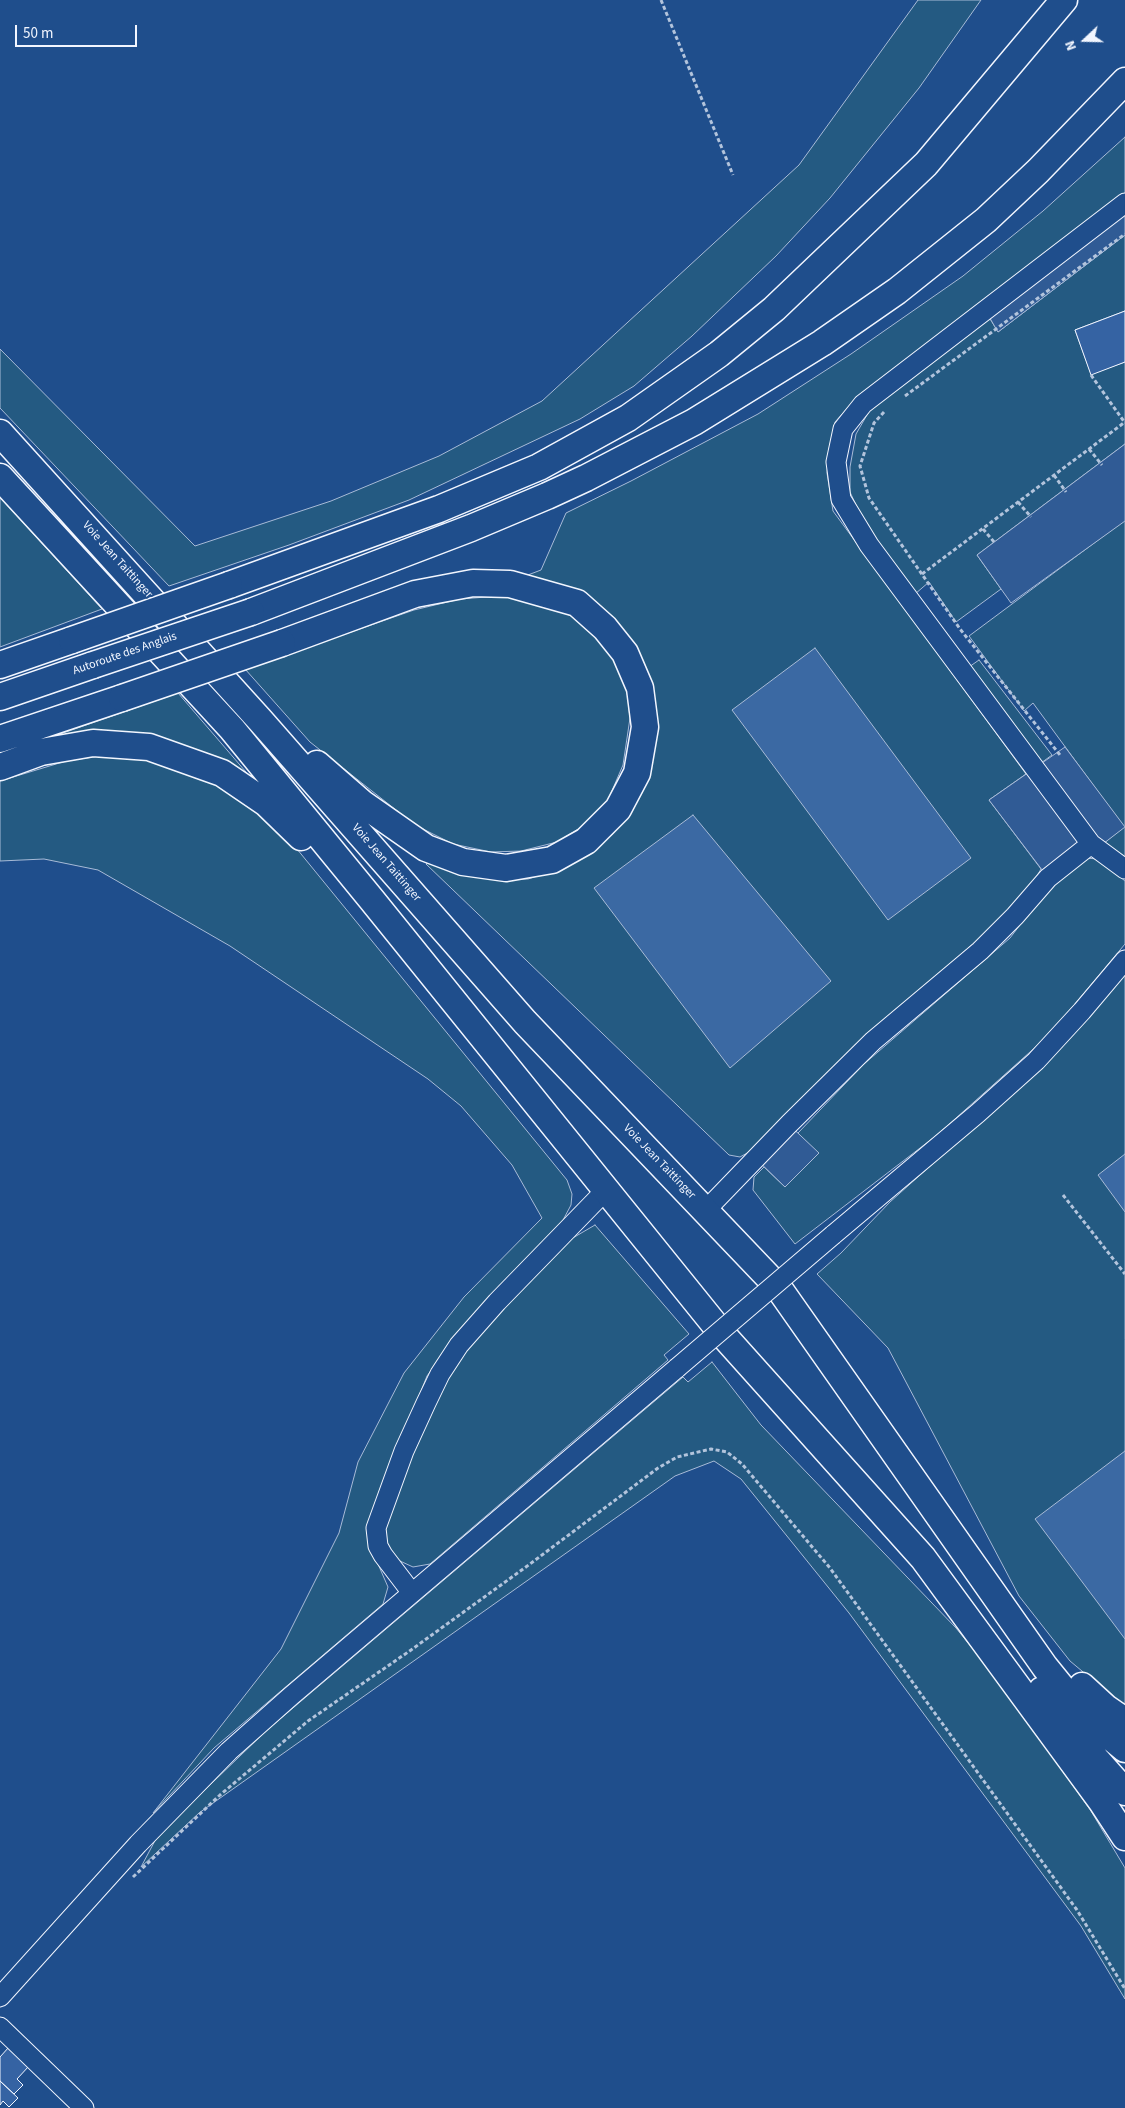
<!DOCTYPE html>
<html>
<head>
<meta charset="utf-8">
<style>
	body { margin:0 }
	#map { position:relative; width:1125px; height:2108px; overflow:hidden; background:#1f4e8c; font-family:"Source Sans 3",sans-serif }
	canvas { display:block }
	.north { position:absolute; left:1060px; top:15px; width:50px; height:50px; -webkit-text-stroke:4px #1f4e8c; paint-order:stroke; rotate:249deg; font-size:14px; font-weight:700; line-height:20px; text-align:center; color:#f2f6ff }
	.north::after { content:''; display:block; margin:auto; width:18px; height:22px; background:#f2f6ff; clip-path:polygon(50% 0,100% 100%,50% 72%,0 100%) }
	.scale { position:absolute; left:15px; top:25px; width:122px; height:22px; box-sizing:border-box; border:2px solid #f2f6ff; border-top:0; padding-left:6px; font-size:15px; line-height:18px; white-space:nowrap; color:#f2f6ff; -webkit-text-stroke:4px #1f4e8c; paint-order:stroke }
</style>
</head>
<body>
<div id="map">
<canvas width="1125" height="2108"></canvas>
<div class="north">N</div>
<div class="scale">50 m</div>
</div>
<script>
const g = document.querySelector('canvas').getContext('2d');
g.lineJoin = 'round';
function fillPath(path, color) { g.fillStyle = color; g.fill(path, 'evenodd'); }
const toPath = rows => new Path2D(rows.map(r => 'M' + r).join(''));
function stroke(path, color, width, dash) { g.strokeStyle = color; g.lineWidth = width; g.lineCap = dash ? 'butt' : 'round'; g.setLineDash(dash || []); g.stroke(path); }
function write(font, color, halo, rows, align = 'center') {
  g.font = font + ' "Source Sans 3",sans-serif'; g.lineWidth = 4; g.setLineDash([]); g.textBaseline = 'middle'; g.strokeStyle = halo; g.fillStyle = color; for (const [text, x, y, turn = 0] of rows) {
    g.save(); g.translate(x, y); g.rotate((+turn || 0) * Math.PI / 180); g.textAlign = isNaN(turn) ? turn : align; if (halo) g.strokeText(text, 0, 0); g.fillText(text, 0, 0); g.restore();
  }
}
const green = toPath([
	[918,0,981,0,919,88,830,198,776,256,692,336,634,386,580,419,409,500,289,545,169,586,0,408,0,349,195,546,331,501,439,456,542,401,799,165,918,0],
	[1125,137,1125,196,859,395,835,422,829,449,827,473,833,511,1026,774,989,800,1041,869,1022,901,895,1012,749,1152,740,1157,729,1155,426,864,431,860,494,879,528,879,550,872,574,862,613,834,638,795,636,650,520,578,541,570,566,513,631,481,758,414,851,354,963,276,1043,211,1125,137],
	[1125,235,1125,311,1075,330,1091,374,1125,362,1125,444,977,555,1001,589,956,622,929,582,915,594,867,529,850,492,850,467,856,434,871,408,989,317,998,332,1125,235],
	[0,498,6,504,102,609,0,647,0,498],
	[1125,520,1125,857,1104,843,1124,827,1033,703,1024,711,969,636,1125,520],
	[500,596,543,602,589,625,618,661,626,682,630,718,623,765,608,800,588,823,557,842,521,851,491,852,453,844,415,825,310,742,245,669,414,610,460,599,500,596],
	[979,660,1052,755,1041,763,969,667,979,660],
	[178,693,252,779,207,756,0,755,178,693],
	[107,755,150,761,234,790,288,838,567,1180,572,1194,571,1205,562,1222,461,1328,427,1376,375,1506,368,1541,388,1587,383,1604,214,1748,153,1813,281,1649,339,1533,358,1462,404,1373,464,1297,542,1218,512,1165,461,1106,428,1079,230,946,98,870,44,859,0,861,0,781,66,761,107,755],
	[1085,858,1098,859,1125,881,1125,944,1049,1035,937,1135,795,1244,753,1190,754,1177,764,1167,785,1187,818,1154,798,1133,864,1064,1010,938,1052,883,1085,858],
	[1125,972,1125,1707,1070,1661,1019,1596,888,1348,817,1274,841,1253,890,1202,997,1106,1086,1021,1125,972],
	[595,1225,689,1334,664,1355,668,1360,430,1564,413,1567,400,1561,387,1548,384,1526,426,1403,462,1354,505,1302,571,1239,595,1225],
	[712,1362,761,1425,956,1628,994,1675,1091,1811,1125,1868,1125,1999,1081,1926,849,1613,741,1479,714,1461,675,1476,199,1813,141,1867,158,1835,267,1730,683,1377,688,1382,712,1362]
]);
const parking = toPath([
	[1125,196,1125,235,998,332,981,303,1125,196],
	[1125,444,1125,521,1011,603,977,555,1125,444],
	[1065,747,1125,827,1052,883,989,800,1065,747],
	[783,1119,819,1153,785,1187,749,1152,783,1119]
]);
const water = toPath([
	[815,648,971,858,888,920,732,710,815,648],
	[693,815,831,981,730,1068,594,888,693,815],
	[1125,1154,1125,1212,1098,1175,1125,1154],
	[1125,1451,1125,1639,1035,1519,1125,1451]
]);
const building = toPath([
	[1125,311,1125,362,1091,375,1075,330,1125,311],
	[9,2047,29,2066,17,2079,23,2085,14,2094,0,2081,0,2057,9,2047],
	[0,2081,18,2098,9,2107,3,2101,0,2105,0,2081]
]);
const path = toPath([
	[661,0,733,175],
	[1091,375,1125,423],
	[905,396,1125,234],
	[884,412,874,423,860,466,869,498,960,629,1060,755],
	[1089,449,1102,465],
	[1054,475,1066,492],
	[1018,502,1031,517],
	[983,529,995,543],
	[922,574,1125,422],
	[1063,1195,1125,1274],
	[133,1877,220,1795,308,1721,411,1650,530,1564,658,1468,677,1457,711,1449,727,1452,742,1464,830,1568,1077,1910,1125,1989]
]);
const minor = toPath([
	[1125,203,863,404,843,429,836,462,841,499,869,545,1091,844,1125,869],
	[706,1210,789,1124,873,1041,980,951,1015,916,1048,878,1091,844],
	[833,1235,978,1113,1036,1061,1082,1011,1125,960],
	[412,1593,383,1555,378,1546,376,1528,404,1451,426,1403,440,1374,459,1345,497,1302,606,1190],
	[0,1997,138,1844,229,1751,291,1696,677,1368],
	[0,2027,84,2108]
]);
const highway = toPath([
	[0,433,260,720,525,1022,778,1287,1045,1667,1071,1699,1102,1730,1125,1749],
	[0,477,232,729,372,900,724,1336,923,1558,1102,1802,1125,1837],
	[229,585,439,509,539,467,628,418,719,354,774,309,926,164,1064,0],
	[251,612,471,528,547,496,586,478,694,422,822,343,897,291,986,220,1038,171,1125,81],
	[282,643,415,594,473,583,510,584,577,603,605,628,625,653,640,688,645,727,637,773,618,809,586,841,552,860,506,868,463,862,426,848,363,804,317,764],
	[0,665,72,640],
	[0,697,93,665],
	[0,739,122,698],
	[0,767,41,752,93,743,149,747,222,773,266,803,301,837],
	[1082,1686,1106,1708,1125,1721],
	[1042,1690,1096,1759,1125,1792]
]);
const minorBridge = toPath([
	[677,1368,833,1235]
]);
const highwayBridge = toPath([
	[72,640,229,585],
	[93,665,251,612],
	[122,698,282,643]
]);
const streetNames = [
	["Voie Jean Taittinger",117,560,48],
	["Autoroute des Anglais",125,654,-19],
	["Voie Jean Taittinger",386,863,49],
	["Voie Jean Taittinger",659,1162,46]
];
fillPath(green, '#245a82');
stroke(green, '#a8bbd7', 1);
fillPath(parking, '#305b95');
stroke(parking, '#a8bbd7', 1);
fillPath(water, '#3b69a3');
stroke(water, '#a8bbd7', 1);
fillPath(building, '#3563a3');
stroke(building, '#f2f6ff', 1);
stroke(minor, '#f2f6ff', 21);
stroke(highway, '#f2f6ff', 29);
stroke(path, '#b3c4dc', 3, [4, 2.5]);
stroke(minor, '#1f4e8c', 19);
stroke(highway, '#1f4e8c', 26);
stroke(minorBridge, '#f2f6ff', 21, []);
stroke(highwayBridge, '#f2f6ff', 29, []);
stroke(minorBridge, '#1f4e8c', 19);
stroke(highwayBridge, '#1f4e8c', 26);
write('12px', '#f2f6ff', '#1f4e8c', streetNames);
</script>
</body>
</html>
